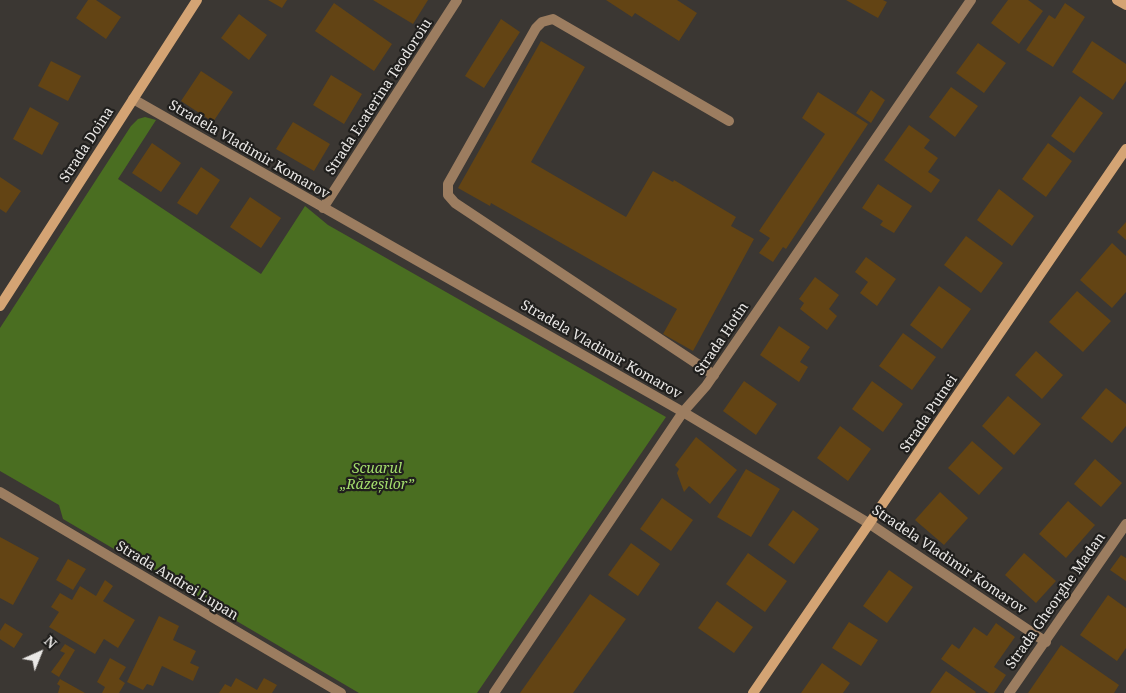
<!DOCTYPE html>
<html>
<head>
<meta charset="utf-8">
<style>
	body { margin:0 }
	#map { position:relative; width:1126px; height:693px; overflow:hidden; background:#3b3733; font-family:"Noto Serif",serif }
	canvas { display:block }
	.north { position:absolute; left:15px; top:628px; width:50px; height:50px; -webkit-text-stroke:4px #201f1d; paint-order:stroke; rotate:44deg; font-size:14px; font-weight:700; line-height:20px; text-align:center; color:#eae8e6 }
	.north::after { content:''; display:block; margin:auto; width:18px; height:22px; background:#eae8e6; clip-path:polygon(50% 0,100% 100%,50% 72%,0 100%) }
</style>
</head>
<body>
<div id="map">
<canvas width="1126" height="693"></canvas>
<div class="north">N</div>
</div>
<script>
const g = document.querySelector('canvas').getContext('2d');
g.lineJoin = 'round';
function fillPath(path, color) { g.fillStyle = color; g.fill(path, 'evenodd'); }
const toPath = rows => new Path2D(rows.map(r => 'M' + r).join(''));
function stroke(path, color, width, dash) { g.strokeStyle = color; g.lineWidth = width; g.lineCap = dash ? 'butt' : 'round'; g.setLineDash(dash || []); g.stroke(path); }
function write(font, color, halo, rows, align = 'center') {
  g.font = font + ' "Noto Serif",serif'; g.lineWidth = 4.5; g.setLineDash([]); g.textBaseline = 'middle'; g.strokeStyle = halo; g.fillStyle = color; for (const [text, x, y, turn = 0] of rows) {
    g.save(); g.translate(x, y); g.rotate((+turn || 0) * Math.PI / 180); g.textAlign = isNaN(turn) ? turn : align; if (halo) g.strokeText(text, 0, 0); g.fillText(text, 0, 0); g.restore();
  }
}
const green = toPath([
	[145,117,156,120,118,179,261,274,305,206,328,225,358,242,666,417,477,693,359,693,63,519,59,505,0,471,0,328,131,126,138,119]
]);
const building = toPath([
	[88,0,96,0,121,17,106,39,76,18],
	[268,0,287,0,282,8],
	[373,0,428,0,413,24],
	[606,0,677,0,697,13,679,41,635,13,632,17],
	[846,0,883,0,887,2,878,18],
	[1008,0,1028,0,1043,11,1019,44,991,23],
	[334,3,392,44,374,71,315,31],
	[1065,3,1085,17,1053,67,1026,50,1049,15,1055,19],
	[239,14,267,35,249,60,221,38],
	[501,19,520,32,484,88,465,76],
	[541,41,585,67,531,162,626,217,653,171,673,182,674,180,736,217,731,226,754,239,693,351,663,334,677,309,491,203,490,206,458,188],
	[1092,41,1126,64,1126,81,1113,100,1072,72],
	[978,43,1006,63,984,93,956,73],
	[51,61,81,76,68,101,38,86],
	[201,71,233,92,213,122,181,101],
	[331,75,362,94,344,124,313,105],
	[951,87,978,106,955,137,929,117],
	[871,90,885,100,871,123,856,113],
	[818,92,868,124,786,249,783,247,773,262,759,253,770,238,759,231,825,134,802,118],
	[1080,96,1103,113,1074,153,1051,136],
	[30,107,59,123,42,155,13,139],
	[293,122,330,144,314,171,276,149],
	[909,125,930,140,924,148,938,158,928,172,940,180,931,193,884,160],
	[152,143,181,163,161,192,132,173],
	[1048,143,1072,161,1046,197,1022,179],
	[201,167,220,180,197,215,177,203],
	[0,177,21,191,6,213,0,209],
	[878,184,912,206,894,233,880,225,883,221,862,208],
	[999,189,1034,216,1012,246,977,220],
	[250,197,281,218,261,248,230,227],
	[1126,222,1126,240,1117,232],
	[966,236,1003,263,981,293,944,265],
	[1112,243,1126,256,1126,292,1112,308,1080,280],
	[866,257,896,279,877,306,860,293,868,282,855,272],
	[815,277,839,295,829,309,837,316,827,330,800,309,804,303,799,299],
	[939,286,971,309,942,349,910,325],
	[1077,291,1111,321,1083,352,1049,322],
	[779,326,810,347,800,362,808,367,799,382,760,355],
	[903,333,936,357,912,390,879,366],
	[1036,351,1063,375,1042,399,1015,375],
	[744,381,777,404,756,435,723,411],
	[872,381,903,404,883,432,852,409],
	[1106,388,1126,404,1126,426,1112,443,1081,418],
	[1008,396,1041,424,1014,455,982,426],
	[840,426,871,449,848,481,817,458],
	[696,437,737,470,710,504,689,486,684,492,677,473,679,469,675,465],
	[972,441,1003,468,979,495,948,468],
	[1095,459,1122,483,1101,507,1074,484],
	[746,469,780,489,751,537,717,517],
	[940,492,968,518,944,545,915,520],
	[662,498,693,520,671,551,640,529],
	[1068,501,1095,525,1066,558,1039,534],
	[793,510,819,529,794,564,768,545],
	[0,537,39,558,13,605,0,598],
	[631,543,660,564,638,596,608,575],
	[748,553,787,581,765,612,726,584],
	[1024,553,1056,581,1036,603,1005,575],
	[1121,555,1126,558,1126,581,1110,570],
	[68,559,86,569,73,590,56,580],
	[889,570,913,587,887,623,863,606],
	[105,580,113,586,103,601,135,620,118,648,104,639,95,654,49,627,59,612,51,607,60,593,72,600,80,586,96,596],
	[590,594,626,619,573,693,520,693],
	[1108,595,1126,608,1126,648,1117,661,1080,635],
	[717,601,753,627,734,653,698,628],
	[159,616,179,626,173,640,196,651,190,663,199,667,193,681,162,666,153,686,147,684,143,690,127,682],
	[849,622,878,640,861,666,832,648],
	[5,623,23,634,14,648,0,639,0,631],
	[996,623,1015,637,994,667,1006,675,994,693,989,693,941,659,952,644,959,649,974,627,987,636],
	[65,644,75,650,59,677,51,672,65,653,60,651],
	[1061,645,1119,685,1114,693,1028,693],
	[110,658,126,667,119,679,125,683,119,693,102,693,105,687,97,682],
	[822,663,850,683,843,693,801,693],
	[946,671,976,692,975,693,930,693],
	[236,678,257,690,264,678,277,685,272,693,219,693,225,684,231,687],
	[60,679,85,693,58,693,60,686,57,684]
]);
const lane = toPath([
	[714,375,455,203,448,195,448,184,536,28,542,22,553,19,729,121]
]);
const street = toPath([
	[133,99,683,412,870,524,1046,642],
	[323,208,457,0],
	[0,492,341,693],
	[494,693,683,412,706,386,971,0],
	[1009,693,1126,524]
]);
const secondary = toPath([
	[1117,0,1126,5],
	[0,306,197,0],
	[753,693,1126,149]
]);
const streetNames = [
	["Strada Ecaterina Teodoroiu",379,97,-57],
	["Strada Doina",87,145,-57],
	["Stradela Vladimir Komarov",249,150,30],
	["Strada Hotin",722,339,-56],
	["Stradela Vladimir Komarov",601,350,30],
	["Strada Putnei",929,414,-56],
	["Stradela Vladimir Komarov",949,560,34],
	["Strada Andrei Lupan",177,581,31],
	["Strada Gheorghe Madan",1056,601,-55]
];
const parkNames = [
	["Scuarul",377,469],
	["„Răzeșilor”",377,485]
];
fillPath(green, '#4a6e21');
fillPath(building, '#634414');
stroke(lane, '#9c7d60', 10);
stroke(street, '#9c7d60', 10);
stroke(secondary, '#d4a474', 10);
write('14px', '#eae8e6', '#201f1d', streetNames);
write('italic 14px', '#a4de6d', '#201f1d', parkNames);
</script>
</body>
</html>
